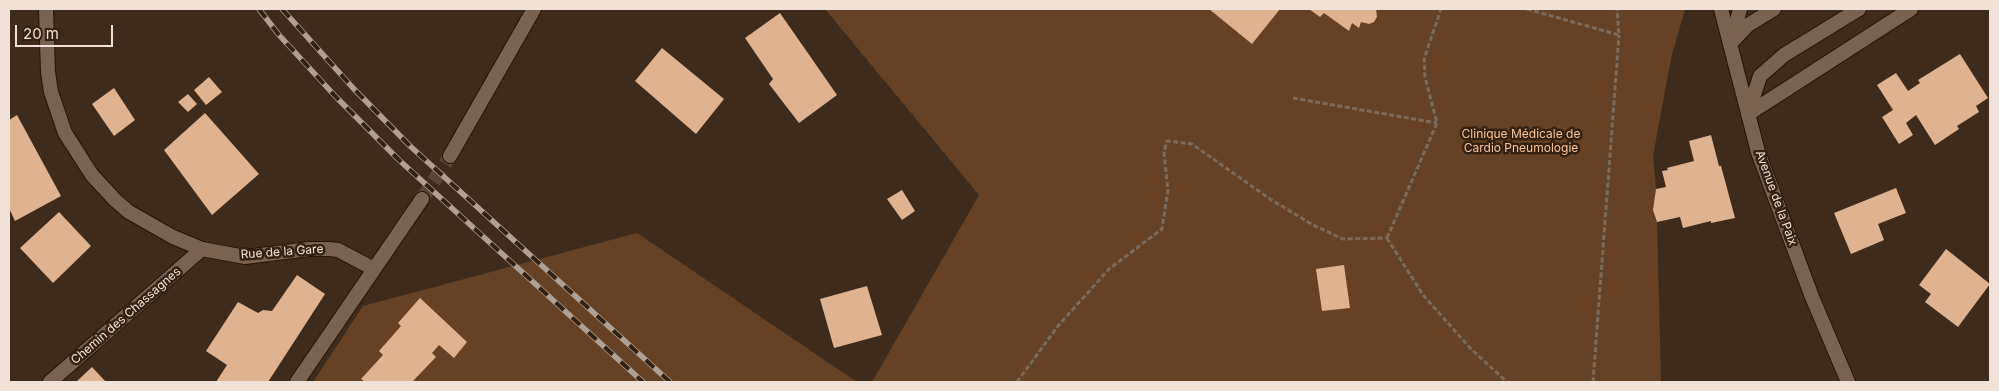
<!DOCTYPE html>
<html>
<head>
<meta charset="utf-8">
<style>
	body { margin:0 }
	#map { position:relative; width:1999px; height:391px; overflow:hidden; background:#3f2b1b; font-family:Inter,sans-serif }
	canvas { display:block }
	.frame { position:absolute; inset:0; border:10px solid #f0e2d8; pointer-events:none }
	.scale { position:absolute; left:15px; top:25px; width:98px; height:22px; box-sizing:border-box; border:2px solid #f0e2d8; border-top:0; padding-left:6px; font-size:15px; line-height:18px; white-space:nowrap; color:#f0e2d8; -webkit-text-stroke:4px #352111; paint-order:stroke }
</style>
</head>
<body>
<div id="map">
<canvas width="1999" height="391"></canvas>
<div class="frame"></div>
<div class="scale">20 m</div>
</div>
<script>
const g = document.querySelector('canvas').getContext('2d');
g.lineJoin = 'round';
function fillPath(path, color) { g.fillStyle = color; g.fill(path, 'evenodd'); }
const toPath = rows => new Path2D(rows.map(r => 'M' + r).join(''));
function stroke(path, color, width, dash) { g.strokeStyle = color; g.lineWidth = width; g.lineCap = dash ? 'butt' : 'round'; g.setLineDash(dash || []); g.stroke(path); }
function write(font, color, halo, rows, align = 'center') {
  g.font = font + ' Inter,sans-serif'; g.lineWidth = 5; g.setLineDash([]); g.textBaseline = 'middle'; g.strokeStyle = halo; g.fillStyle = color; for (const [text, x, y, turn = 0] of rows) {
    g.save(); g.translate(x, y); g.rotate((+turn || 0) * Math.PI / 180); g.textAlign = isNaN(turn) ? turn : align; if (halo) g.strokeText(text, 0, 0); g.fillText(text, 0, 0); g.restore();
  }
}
const green = toPath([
	[825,9,1685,9,1671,59,1653,156,1656,189,1655,198,1657,222,1661,382,872,382,979,195],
	[637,233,857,382,313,382,363,306]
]);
const building = toPath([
	[1209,9,1280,9,1252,44],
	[1309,9,1376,9,1377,17,1374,22,1369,24,1361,22,1359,28,1352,23,1349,31,1324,13,1320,17],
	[780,13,837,95,799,123,769,84,773,79,745,38],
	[662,48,724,99,696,134,635,81],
	[1960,54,1988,98,1976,106,1979,112,1957,126,1959,129,1935,145,1916,115,1906,123,1913,135,1899,144,1882,117,1893,110,1877,85,1896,73,1908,91,1920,83,1918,80],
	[209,77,222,92,206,105,194,90],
	[114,88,135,120,114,136,92,104],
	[188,94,197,104,188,112,178,102],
	[205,113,259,174,212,215,164,150],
	[17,115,61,196,15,221,9,208,9,120],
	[1711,135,1719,166,1721,166,1735,218,1711,223,1711,221,1683,228,1680,217,1657,222,1653,210,1656,189,1666,187,1662,171,1668,170,1667,168,1694,161,1689,141],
	[1896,188,1906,213,1878,224,1884,240,1851,254,1834,213],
	[902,190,915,211,902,220,887,199],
	[59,212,91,246,53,283,20,248],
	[1946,249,1990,284,1958,327,1925,302,1931,294,1919,285],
	[1344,265,1350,308,1322,311,1316,269],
	[297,275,325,294,268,382,216,382,227,365,206,351,238,302,258,313,263,310,272,311],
	[867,286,882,335,834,348,820,299],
	[420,298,467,342,454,358,439,345,432,353,436,357,413,381,414,382,365,382,361,379,383,355,379,351,401,326,398,323],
	[92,367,106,382,76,382]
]);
const tertiaryTunnel = toPath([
	[422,199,450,156]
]);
const path = toPath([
	[1527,9,1619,35,1617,9],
	[1293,98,1437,123],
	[1387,238,1437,123,1425,77,1424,59,1441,9],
	[1387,238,1423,295,1471,349,1507,382],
	[1017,382,1058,326,1109,269,1162,229,1168,190,1164,152,1167,141,1192,144,1270,199,1313,225,1343,239,1387,238],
	[1593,382,1619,35]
]);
const service = toPath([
	[1731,42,1740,9],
	[1730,44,1748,25,1774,9],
	[1748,114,1911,9],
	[1748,114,1760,76,1784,55,1859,9]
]);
const minor = toPath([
	[50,382,202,249]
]);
const tertiary = toPath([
	[46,9,48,72,51,92,65,133,92,175,115,200,129,212,173,237,202,249,245,257,309,249,329,249,338,250,374,269],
	[450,156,534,9],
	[297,382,422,199]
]);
const secondary = toPath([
	[1721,9,1758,152,1812,297,1848,382]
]);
const rail = toPath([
	[259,9,279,35,336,97,399,160,643,382],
	[282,9,354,89,410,146,670,382]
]);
const parkNames = [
	["Clinique Médicale de",1521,134],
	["Cardio Pneumologie",1521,148]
];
const streetNames = [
	["Avenue de la Paix",1776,198,70],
	["Rue de la Gare",282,252,-4],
	["Chemin des Chassagnes",126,316,-41]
];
fillPath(green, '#654225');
fillPath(building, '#dfb390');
stroke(tertiaryTunnel, '#5a4637', 14, [14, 7]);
stroke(service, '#261304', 16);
stroke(minor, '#261304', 16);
stroke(tertiary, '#261304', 16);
stroke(secondary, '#261304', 16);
stroke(path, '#7c6b5d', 3, [5, 2.5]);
stroke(service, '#796250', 14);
stroke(minor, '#796250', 14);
stroke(tertiary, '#796250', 14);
stroke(secondary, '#796250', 14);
stroke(rail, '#b0a094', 5.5);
stroke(rail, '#352111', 4, [11]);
write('12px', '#f8c49c', '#352111', parkNames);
write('12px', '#f0e2d8', '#352111', streetNames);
</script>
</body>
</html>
